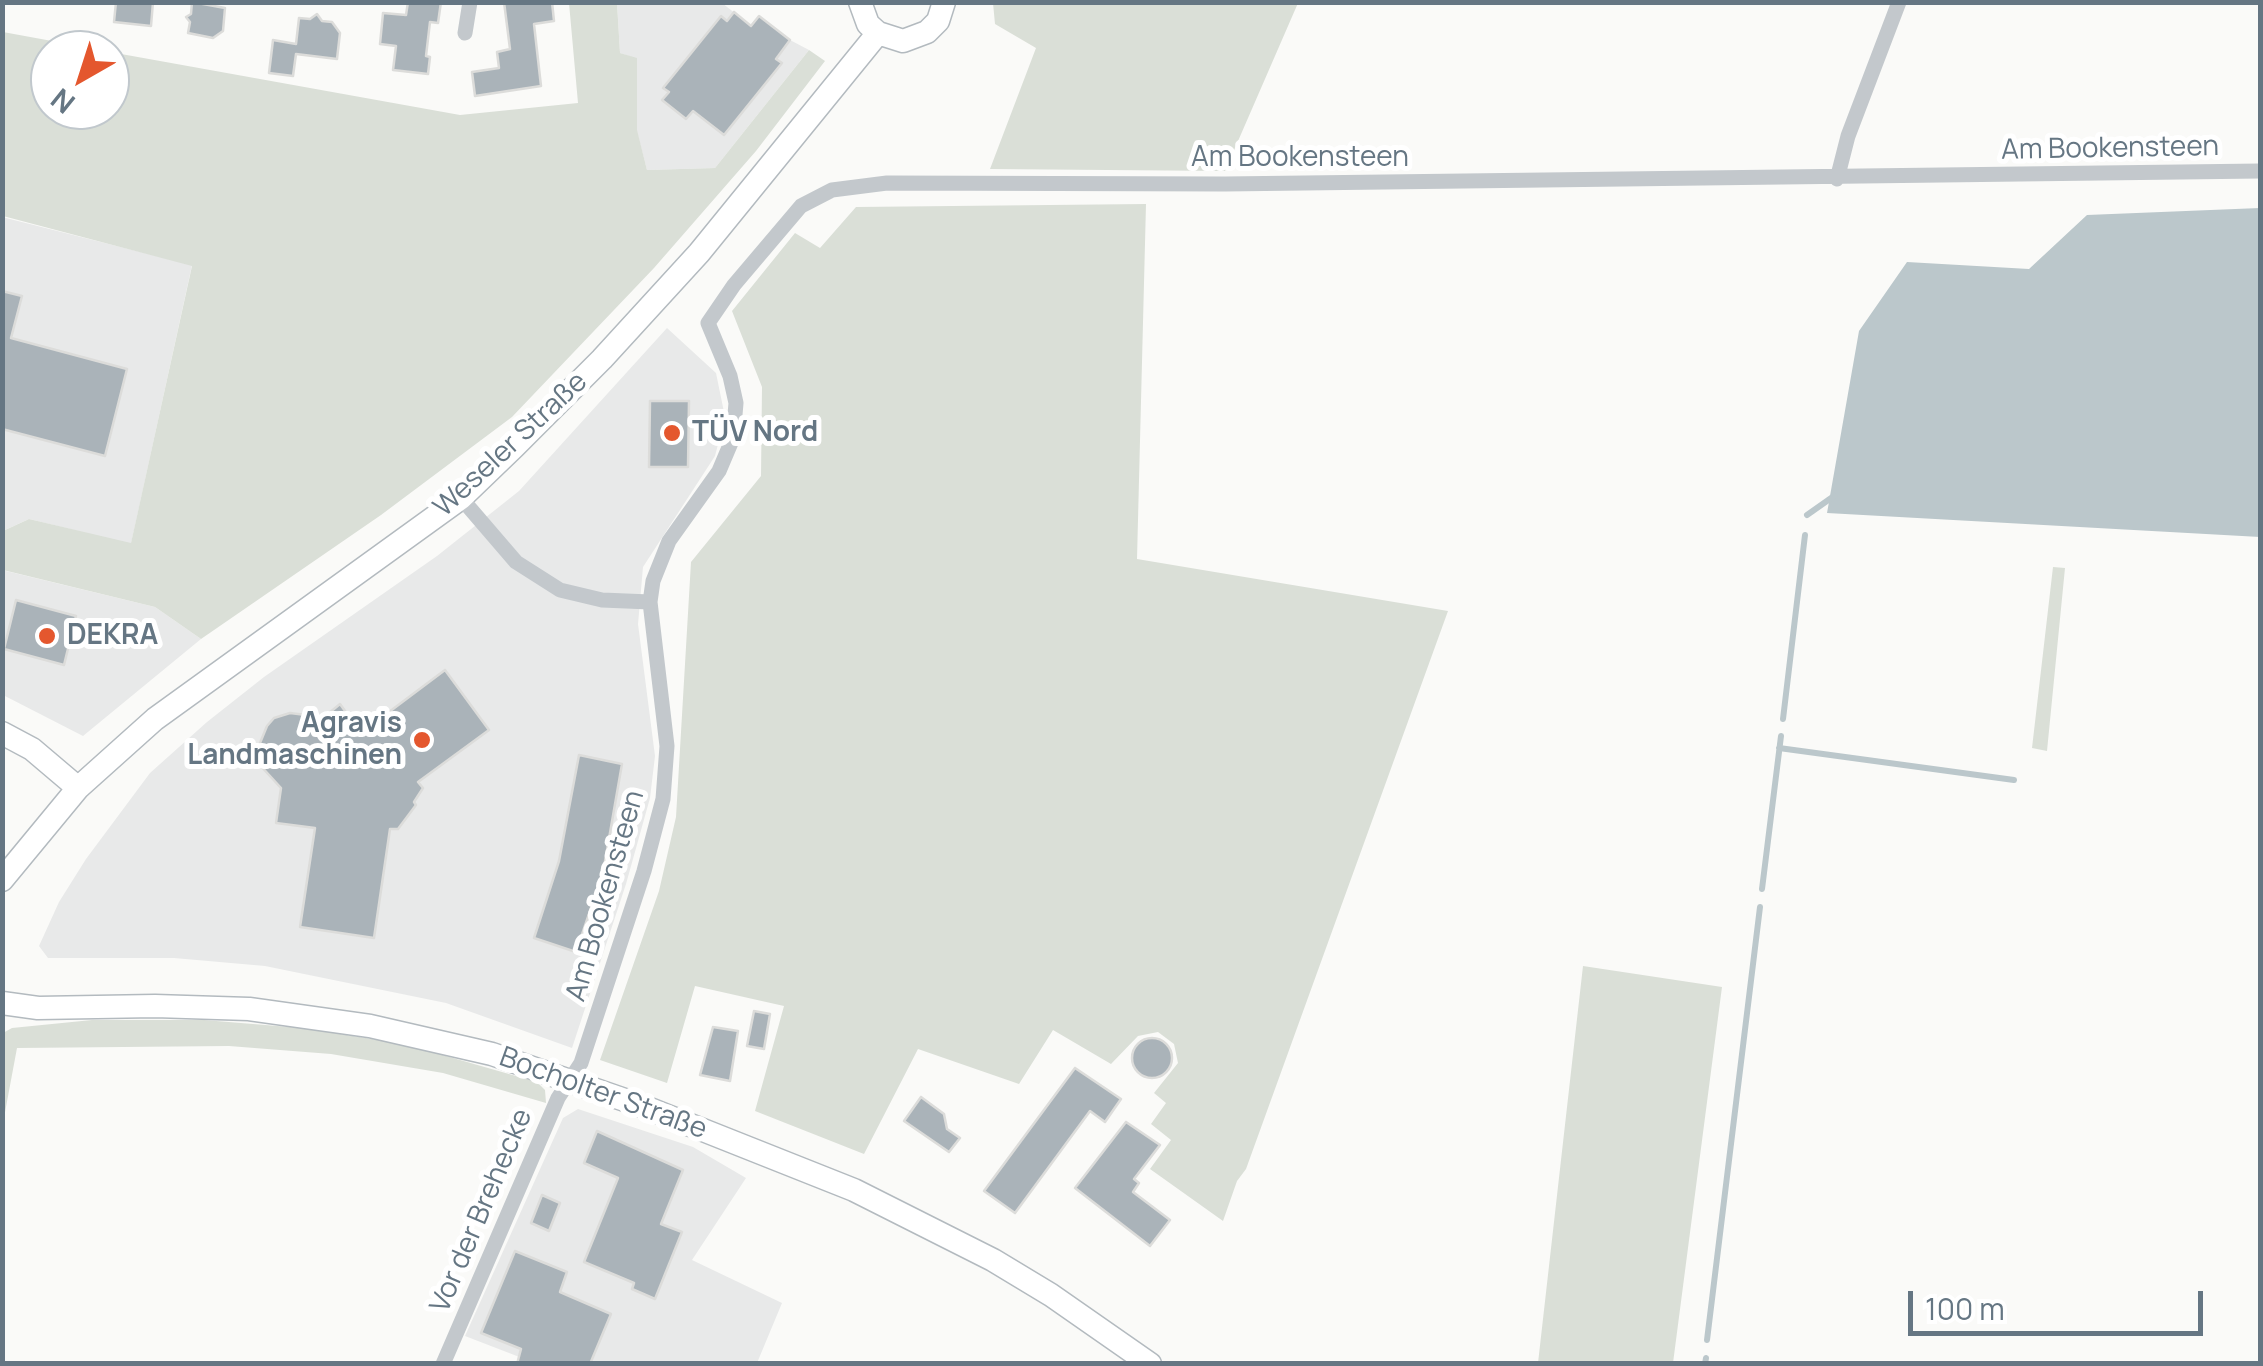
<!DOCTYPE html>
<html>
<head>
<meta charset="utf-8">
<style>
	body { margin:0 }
	#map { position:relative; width:2263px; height:1366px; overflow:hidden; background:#fafaf8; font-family:Manrope,sans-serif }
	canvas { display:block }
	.frame { position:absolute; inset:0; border:5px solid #657683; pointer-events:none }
	.north { position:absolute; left:30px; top:30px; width:100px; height:100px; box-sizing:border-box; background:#fff; border:2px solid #c1c8cd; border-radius:50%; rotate:219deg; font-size:28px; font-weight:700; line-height:40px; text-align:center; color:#657683 }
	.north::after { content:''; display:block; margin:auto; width:35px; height:45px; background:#e4572e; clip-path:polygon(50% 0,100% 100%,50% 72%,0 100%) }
	.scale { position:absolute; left:1908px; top:1291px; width:295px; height:45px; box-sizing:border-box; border:5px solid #657683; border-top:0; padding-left:12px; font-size:30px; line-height:35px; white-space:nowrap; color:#657683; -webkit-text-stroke:8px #fff; paint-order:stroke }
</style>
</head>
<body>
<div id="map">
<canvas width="2263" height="1366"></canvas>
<div class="frame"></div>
<div class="north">N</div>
<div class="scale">100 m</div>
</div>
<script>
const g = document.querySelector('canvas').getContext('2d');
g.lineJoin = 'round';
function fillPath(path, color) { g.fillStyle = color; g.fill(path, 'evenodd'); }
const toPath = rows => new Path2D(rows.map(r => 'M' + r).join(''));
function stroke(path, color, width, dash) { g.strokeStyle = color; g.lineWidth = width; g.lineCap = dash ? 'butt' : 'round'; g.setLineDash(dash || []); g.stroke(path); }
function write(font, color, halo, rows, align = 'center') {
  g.font = font + ' Manrope,sans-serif'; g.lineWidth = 10; g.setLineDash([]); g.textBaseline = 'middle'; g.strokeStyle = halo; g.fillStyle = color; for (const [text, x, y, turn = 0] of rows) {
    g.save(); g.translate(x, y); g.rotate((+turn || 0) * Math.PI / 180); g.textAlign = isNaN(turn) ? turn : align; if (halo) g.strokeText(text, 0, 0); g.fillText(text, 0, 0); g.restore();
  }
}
const built = toPath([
	[617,3,722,3,750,25,759,16,790,40,809,50,715,168,647,170,637,132,637,59,620,53],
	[2,217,192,265,131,544,29,519,3,531],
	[667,328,716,373,725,417,715,456,643,567,638,624,655,756,650,798,626,884,572,1048,446,1003,265,966,174,958,48,958,39,946,59,902,86,859,150,773,207,722,264,677,437,556,519,491],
	[2,570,155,607,201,639,83,736,3,695],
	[578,1109,693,1147,746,1178,692,1260,782,1303,757,1363,535,1363,465,1336,563,1118]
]);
const green = toPath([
	[569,3,617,3,620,53,637,58,637,130,647,170,715,168,809,50,825,61,756,151,654,268,512,417,381,515,201,639,155,607,3,570,3,531,29,519,131,543,192,266,3,216,3,32,101,50,50,50,50,110,110,110,110,52,460,115,578,103],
	[993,3,993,2,1298,3,1225,171,990,169,1036,48,995,24],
	[1146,204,1137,559,1448,611,1246,1169,1237,1181,1223,1221,1150,1169,1171,1140,1151,1124,1166,1103,1154,1093,1178,1063,1174,1044,1158,1032,1138,1036,1111,1064,1053,1030,1019,1084,918,1049,864,1154,755,1111,784,1006,695,986,667,1083,600,1060,659,891,676,817,691,562,761,476,762,387,732,311,795,233,820,248,856,207],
	[2053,567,2065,568,2047,751,2032,748],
	[1583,966,1722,987,1673,1363,1538,1363],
	[92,1020,204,1020,302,1028,404,1044,537,1082,545,1090,546,1103,443,1073,331,1054,229,1046,17,1048,3,1123,3,1033,12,1028]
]);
const water = toPath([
	[2260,208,2260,537,1827,513,1859,331,1907,262,2029,269,2087,215]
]);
const stream = toPath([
	[1807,515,1834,496],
	[1783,719,1805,535],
	[1779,748,2014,780],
	[1762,889,1781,736],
	[1707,1340,1760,907],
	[1705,1364,1706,1358]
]);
const building = toPath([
	[116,2,153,2,151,26,114,22,116,2],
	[192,2,225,8,223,31,213,38,188,33,190,22,186,17,191,14,192,2],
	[408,2,441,2,438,23,430,22,426,56,430,57,428,74,393,70,396,46,380,44,383,13,406,15,408,2],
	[504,2,552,2,554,21,534,24,541,86,475,96,472,72,499,68,497,52,510,49,504,2],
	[734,12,751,26,759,16,790,40,776,59,782,63,724,135,693,111,686,119,662,100,669,92,663,88,721,16,727,21,734,12],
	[317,14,322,21,332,22,340,33,337,59,296,54,293,76,269,73,273,40,296,44,299,18,310,19,317,14],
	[2,291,22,296,11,338,127,369,105,456,2,429,2,291],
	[650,401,689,401,688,467,649,467,650,401],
	[16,600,76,616,64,665,4,649,16,600],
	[445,670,489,730,418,782,423,788,414,802,416,805,398,829,390,829,374,938,300,927,315,828,276,823,281,788,259,764,263,761,260,743,267,726,274,718,290,713,306,715,317,723,340,704,361,733,445,670],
	[579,755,622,764,603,873,576,952,534,938,559,861,579,755],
	[754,1011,770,1014,764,1049,747,1046,754,1011],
	[713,1027,738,1031,730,1081,700,1075,713,1027],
	'1132 1058a20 20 0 1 1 40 0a20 20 0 1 1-40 0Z',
	[1075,1068,1121,1099,1105,1122,1090,1111,1015,1213,984,1191,1075,1068],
	[921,1097,944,1114,947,1129,960,1138,949,1152,904,1121,921,1097],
	[1126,1122,1160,1145,1134,1179,1139,1183,1133,1192,1170,1220,1150,1246,1075,1188,1126,1122],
	[597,1131,683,1170,661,1224,682,1232,655,1299,632,1289,634,1283,584,1262,618,1178,584,1163,597,1131],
	[542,1195,560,1203,549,1231,531,1223,542,1195],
	[515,1251,567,1272,560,1292,611,1314,590,1364,517,1364,521,1349,481,1333,515,1251]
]);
const street = toPath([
	[465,33,470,2],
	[1837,179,1848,136,1899,2],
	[461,498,516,562,560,590,602,600,650,602],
	[443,1364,558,1098,581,1063,644,871,663,799,667,746,650,602,653,581,669,541,719,471,733,438,736,403,730,376,708,323,734,285,801,206,832,190,887,183,1225,184,2260,171]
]);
const secondary = toPath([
	[860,2,868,24,878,33,903,41,927,32,938,21,944,2],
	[2,733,32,749,78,788],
	[2,880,78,788,155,719,461,498,514,447,602,359,699,253,878,33],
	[2,1003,38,1008,155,1006,249,1009,370,1026,492,1054,645,1107,854,1190,993,1260,1051,1295,1150,1364]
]);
const markers = [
	[672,433,10,"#e4572e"],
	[47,636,10,"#e4572e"],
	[422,740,10,"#e4572e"]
];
const streetNames = [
	["Am Bookensteen",2110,149,-1],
	["Am Bookensteen",1300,158],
	["Weseler Straße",511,445,-43],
	["Am Bookensteen",606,896,-74],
	["Bocholter Straße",603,1094,20],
	["Vor der Brehecke",482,1211,-67]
];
const poiNames = [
	["TÜV Nord",692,433],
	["DEKRA",67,636],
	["Agravis",402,724,"right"],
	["Landmaschinen",402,756,"right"]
];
fillPath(built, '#e8e9e9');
fillPath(green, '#dadfd7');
fillPath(water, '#bbc7cb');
stroke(stream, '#bbc7cb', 6);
fillPath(building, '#aab3b9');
stroke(building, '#dcdcda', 2.5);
stroke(secondary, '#b3babf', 25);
stroke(street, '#c3c8cc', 15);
stroke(secondary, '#fff', 22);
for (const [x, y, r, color] of markers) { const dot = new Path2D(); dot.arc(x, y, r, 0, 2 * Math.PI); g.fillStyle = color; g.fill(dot); stroke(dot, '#fff', 4); }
write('28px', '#657683', '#fff', streetNames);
write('bold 28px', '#657683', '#fff', poiNames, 'left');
</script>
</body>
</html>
